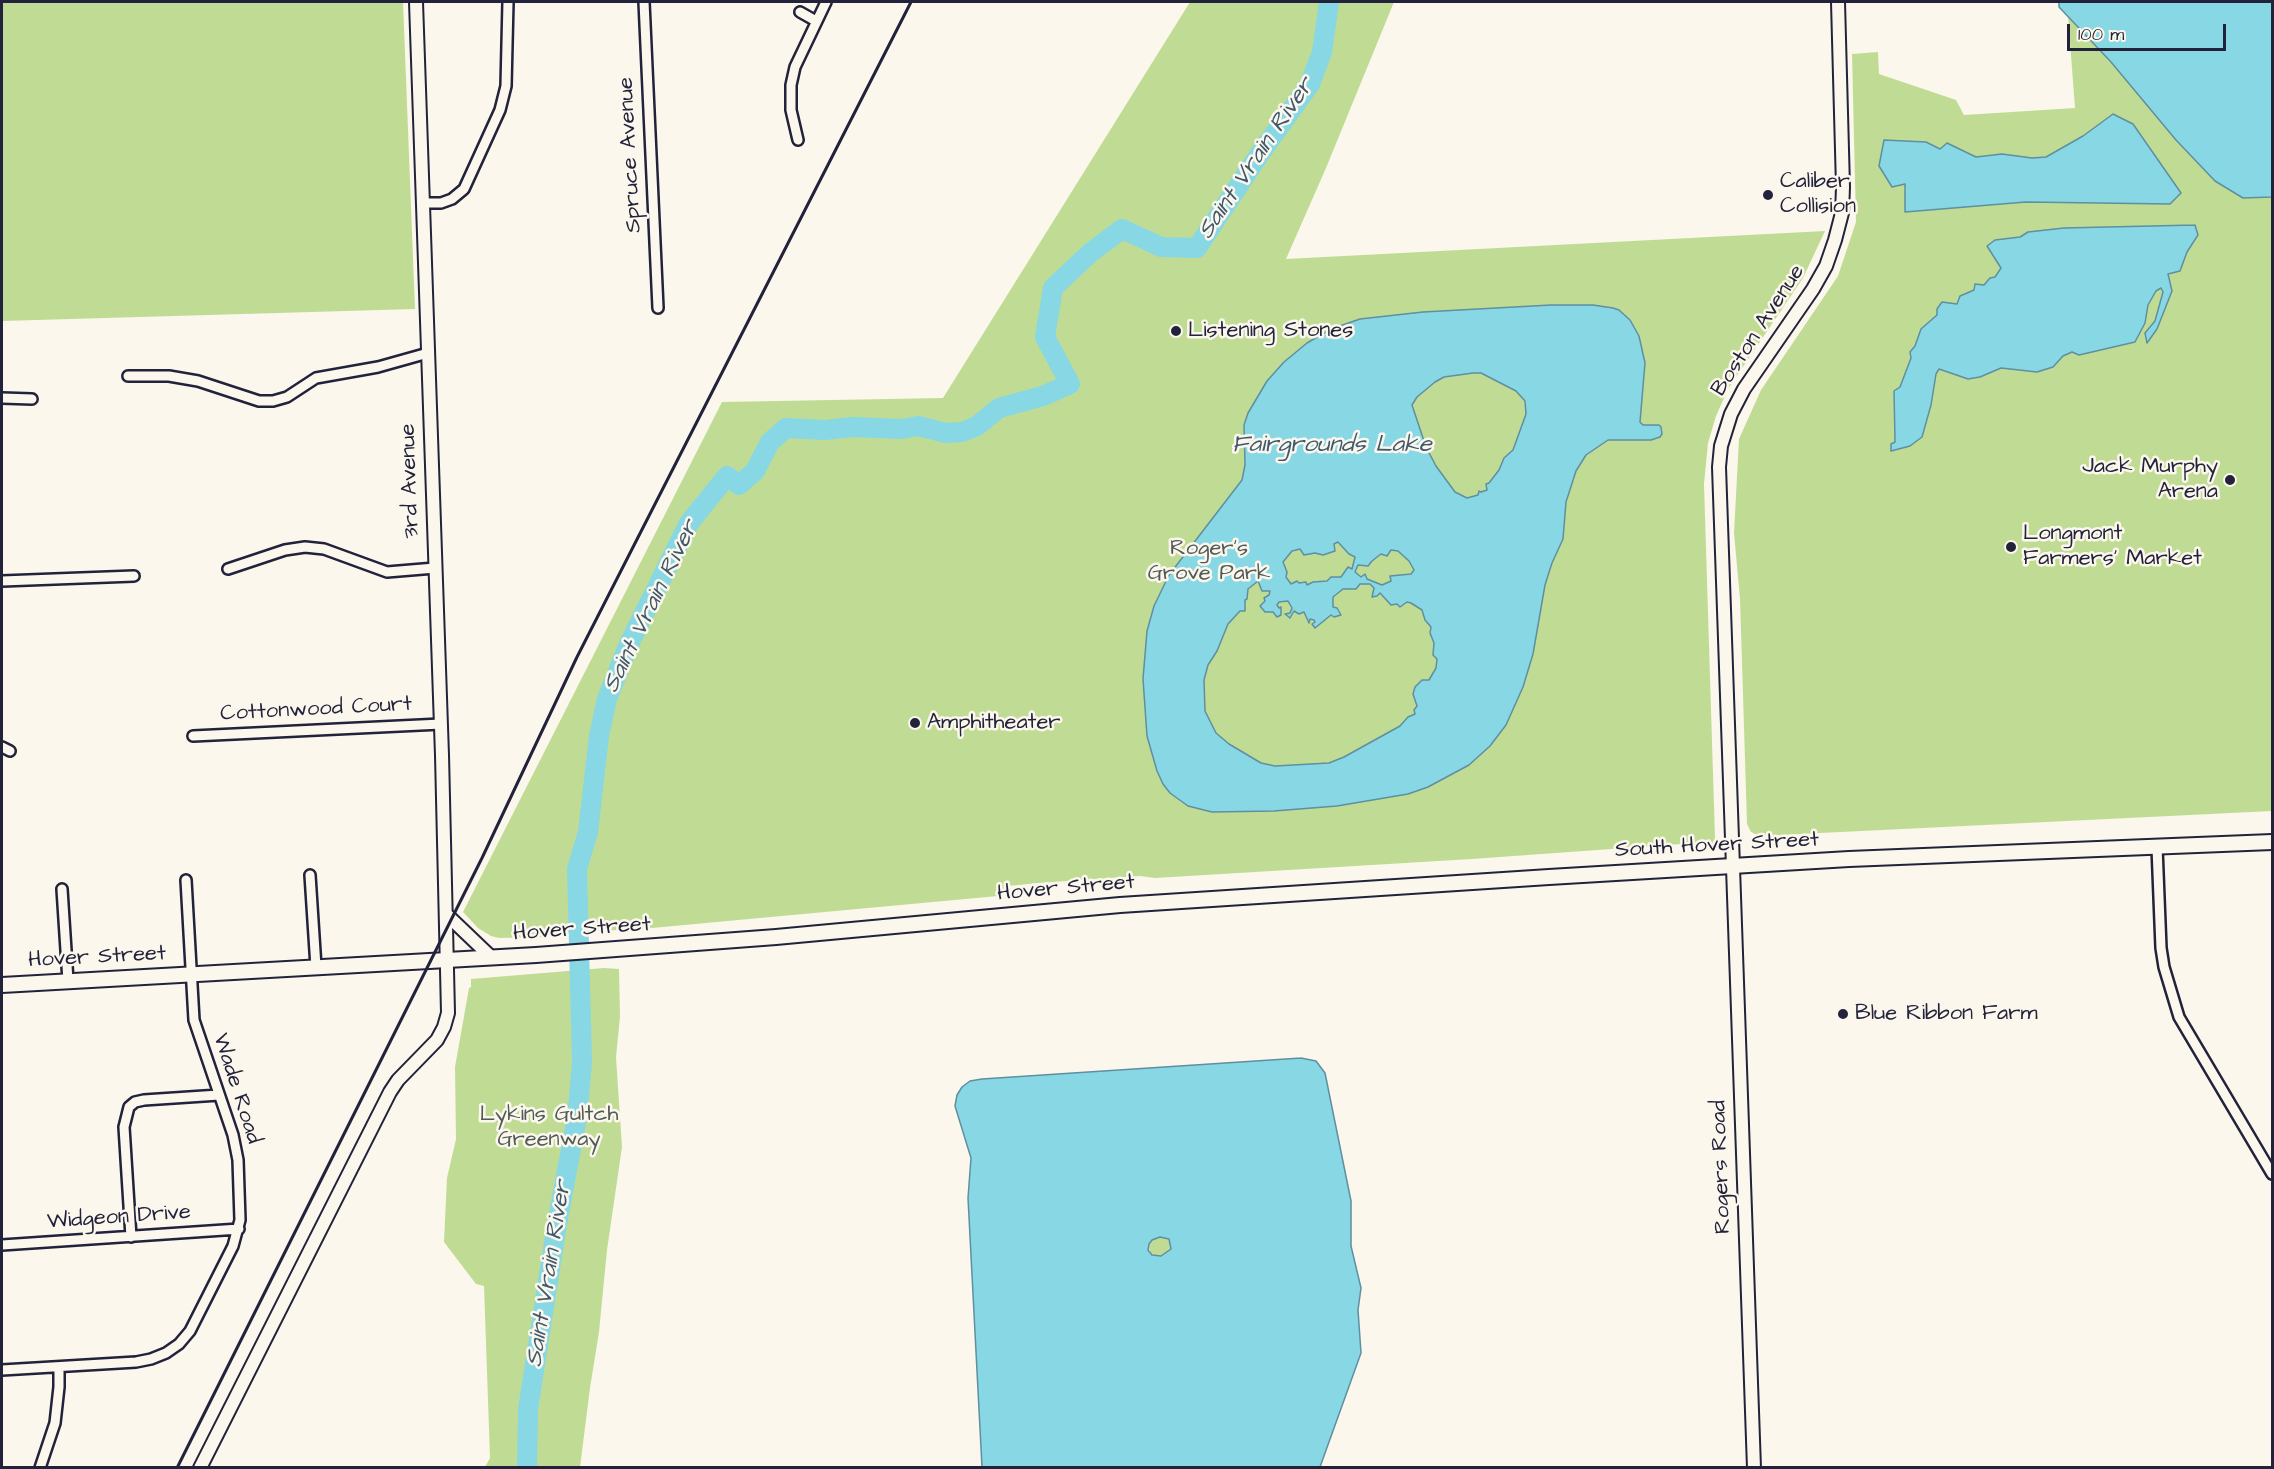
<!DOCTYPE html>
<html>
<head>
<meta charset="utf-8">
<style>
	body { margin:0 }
	#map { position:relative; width:2274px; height:1469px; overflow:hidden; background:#fbf7ec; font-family:"Architects Daughter",sans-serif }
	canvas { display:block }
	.frame { position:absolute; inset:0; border:3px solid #22223b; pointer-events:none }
	.scale { position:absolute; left:2067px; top:24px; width:159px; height:27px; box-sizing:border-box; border:3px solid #22223b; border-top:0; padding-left:8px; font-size:18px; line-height:21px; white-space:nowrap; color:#22223b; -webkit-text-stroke:4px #fbf7ec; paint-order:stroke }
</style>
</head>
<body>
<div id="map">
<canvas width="2274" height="1469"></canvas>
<div class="frame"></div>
<div class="scale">100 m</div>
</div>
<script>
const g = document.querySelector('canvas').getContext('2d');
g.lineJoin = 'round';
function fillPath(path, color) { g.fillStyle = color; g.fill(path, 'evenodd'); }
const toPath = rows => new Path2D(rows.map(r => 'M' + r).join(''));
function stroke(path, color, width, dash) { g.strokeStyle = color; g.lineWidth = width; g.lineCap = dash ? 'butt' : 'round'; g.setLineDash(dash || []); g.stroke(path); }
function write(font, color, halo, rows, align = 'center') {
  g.font = font + ' "Architects Daughter",sans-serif'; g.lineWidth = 5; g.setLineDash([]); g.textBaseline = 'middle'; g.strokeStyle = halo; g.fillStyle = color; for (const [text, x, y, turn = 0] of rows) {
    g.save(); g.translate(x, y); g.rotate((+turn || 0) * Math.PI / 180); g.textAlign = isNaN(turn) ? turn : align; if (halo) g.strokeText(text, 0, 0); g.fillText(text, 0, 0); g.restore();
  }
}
const green = toPath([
	[2,2,403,2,415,309,2,321],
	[1190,2,1394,2,1326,168,1286,259,1825,231,1803,278,1728,389,1716,416,1708,443,1704,484,1715,838,1712,845,1710,847,1709,842,1472,859,1155,878,1140,876,1038,883,1008,886,1004,892,998,896,641,929,571,932,541,937,499,938,491,936,478,928,463,912,722,402,943,398],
	[2067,2,2272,2,2272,811,1759,836,1751,832,1747,824,1740,599,1734,533,1739,439,1761,390,1838,276,1856,222,1852,54,1878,52,1879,74,1956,100,1964,115,2075,108],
	[604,968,619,969,620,1017,616,1057,622,1147,607,1250,599,1332,590,1388,580,1467,485,1467,490,1458,484,1286,476,1284,444,1242,447,1178,456,1139,455,1067,469,988,471,987,471,979],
	'1149 1247a11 11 0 1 1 22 0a11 11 0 1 1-22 0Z'
]);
const water = toPath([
	[2059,2,2272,2,2272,197,2243,198,2215,181,2176,140,2111,62,2059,7,2059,2],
	[2113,114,2133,124,2181,193,2170,204,2026,202,1905,212,1905,184,1892,187,1879,166,1884,140,1926,142,1940,149,1947,143,1976,157,2002,154,2032,158,2046,157,2083,136,2113,114],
	[2195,225,2198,235,2187,252,2180,271,2168,274,2172,291,2157,329,2147,343,2145,333,2155,321,2163,292,2161,288,2156,291,2148,305,2145,323,2135,342,2079,355,2072,352,2063,356,2053,367,2037,372,2001,368,1980,377,1968,379,1939,369,1936,374,1931,405,1922,437,1910,446,1891,451,1891,444,1895,442,1894,391,1900,387,1911,358,1910,352,1915,346,1921,329,1937,315,1937,309,1942,302,1957,304,1960,296,1974,290,1975,284,1984,285,1990,278,1995,277,2001,268,1987,246,1995,240,2020,237,2028,232,2064,228,2195,225],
	[1551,305,1593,305,1613,308,1619,310,1630,320,1639,336,1645,363,1640,422,1643,425,1659,425,1661,427,1662,434,1660,437,1651,440,1608,440,1586,455,1576,471,1566,502,1563,539,1552,563,1545,585,1533,654,1523,687,1506,725,1490,746,1469,765,1428,787,1408,794,1337,806,1274,811,1212,812,1188,806,1170,793,1163,784,1157,771,1147,736,1143,679,1147,631,1154,606,1169,575,1242,480,1245,465,1244,425,1248,413,1267,381,1284,362,1307,343,1331,329,1360,319,1423,312,1551,305],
	[1473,373,1481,373,1516,391,1525,401,1526,414,1513,450,1504,458,1499,470,1489,483,1486,484,1487,490,1481,492,1479,491,1478,495,1467,498,1455,492,1436,466,1426,447,1412,405,1417,397,1435,382,1444,377,1473,373],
	[1338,542,1349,554,1355,557,1352,569,1348,567,1341,577,1331,577,1327,581,1313,582,1307,585,1306,582,1299,583,1297,581,1291,584,1286,577,1287,572,1283,562,1292,551,1300,549,1304,555,1315,553,1323,555,1335,551,1334,544,1338,542],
	[1391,550,1398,551,1409,561,1414,570,1411,574,1390,576,1391,581,1382,585,1367,579,1365,574,1361,577,1355,572,1358,565,1368,566,1372,561,1381,554,1387,556,1391,550],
	[1258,581,1262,591,1270,591,1269,595,1264,598,1265,601,1260,606,1265,612,1273,612,1277,617,1281,615,1281,607,1279,608,1277,605,1279,602,1288,601,1292,608,1290,613,1285,614,1290,618,1294,611,1299,614,1304,612,1309,623,1310,619,1314,620,1315,622,1312,624,1315,628,1331,615,1334,617,1341,615,1337,608,1333,607,1333,597,1343,589,1356,589,1360,584,1370,584,1374,588,1372,597,1377,596,1380,593,1391,605,1397,604,1400,607,1407,602,1411,603,1422,610,1425,620,1431,627,1430,633,1434,643,1433,655,1437,659,1436,668,1429,680,1422,680,1415,687,1413,694,1417,706,1414,710,1415,714,1408,717,1400,726,1344,757,1329,763,1275,766,1261,763,1229,744,1216,733,1205,711,1204,680,1208,665,1217,651,1228,624,1240,611,1245,611,1245,600,1247,599,1248,589,1258,581],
	[1301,1058,1316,1061,1325,1073,1351,1201,1351,1246,1361,1288,1358,1310,1361,1353,1320,1467,982,1467,968,1198,971,1158,955,1106,957,1095,962,1087,970,1081,982,1079,1301,1058],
	[1160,1237,1169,1239,1171,1249,1161,1256,1152,1255,1148,1250,1149,1244,1152,1240,1160,1237]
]);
const river = toPath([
	[527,1468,528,1409,557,1224,577,1117,580,1086,582,1062,577,869,588,832,599,736,607,699,629,644,689,523,727,476,739,485,755,471,770,442,786,428,825,430,852,427,902,429,918,426,946,433,962,432,977,426,999,408,1043,396,1070,384,1045,337,1053,288,1090,253,1122,229,1161,247,1197,248,1259,155,1310,84,1322,52,1329,2]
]);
const minor = toPath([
	[644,2,658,308],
	[800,12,816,21],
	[798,140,791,110,791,85,795,67,826,2],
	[422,203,441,203,452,199,464,189,500,110,506,86,508,2],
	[128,376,169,376,198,381,259,401,273,401,287,397,316,378,378,367,428,353],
	[2,398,32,399],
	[228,569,285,550,305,547,324,549,387,572,435,568],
	[2,581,134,576],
	[193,736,441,724],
	[2,747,10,751],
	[2157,847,2161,948,2164,967,2179,1017,2272,1174],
	[310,875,316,967],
	[62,889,68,981],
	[131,1237,124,1127,129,1107,135,1102,144,1100,219,1095],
	[2,1245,239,1229],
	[2,1370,136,1362,151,1359,166,1353,179,1344,190,1331,233,1246,240,1220,238,1160,233,1135,194,1020,186,880],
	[40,1468,55,1423,59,1387,59,1367]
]);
const tertiary = toPath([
	[446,914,491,957],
	[200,1468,390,1092,398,1080,437,1040,444,1027,448,1013,442,755,416,2],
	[1754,1468,1719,467,1721,446,1731,414,1744,389,1813,289,1826,266,1835,240,1842,213,1843,187,1838,2]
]);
const secondary = toPath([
	[2,985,536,955,776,937,1120,905,1549,877,1849,859,2272,842]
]);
const rail = toPath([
	[177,1468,482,858,577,657,911,2]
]);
const markers = [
	[1768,195,6,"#22223b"],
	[1176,331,6,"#22223b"],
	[2230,480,6,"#22223b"],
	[2011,547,6,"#22223b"],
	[915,723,6,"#22223b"],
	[1843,1014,6,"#22223b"]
];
const streetNames = [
	["Spruce Avenue",631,155,-93],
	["Boston Avenue",1759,331,-57],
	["3rd Avenue",411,481,-92],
	["Cottonwood Court",316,710,-3],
	["South Hover Street",1717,846,-3],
	["Hover Street",1066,889,-5],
	["Hover Street",582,930,-4],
	["Hover Street",97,958,-3],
	["Wade Road",236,1089,72],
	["Rogers Road",1722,1167,-92],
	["Widgeon Drive",119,1218,-4]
];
const poiNames = [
	["Caliber",1780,182],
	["Collision",1780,207],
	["Listening Stones",1188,331],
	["Jack Murphy",2218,467,"right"],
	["Arena",2218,492,"right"],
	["Longmont",2023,534],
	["Farmers' Market",2023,559],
	["Amphitheater",927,723],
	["Blue Ribbon Farm",1855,1014]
];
const parkNames = [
	["Roger's",1209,549],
	["Grove Park",1209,574],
	["Lykins Gultch",549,1115],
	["Greenway",549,1140]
];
const waterNames = [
	["Saint Vrain River",1257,159,-56],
	["Fairgrounds Lake",1332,446],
	["Saint Vrain River",652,607,-64],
	["Saint Vrain River",550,1274,-81]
];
fillPath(green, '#c0dc94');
fillPath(water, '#87d7e4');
stroke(water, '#5f8fa0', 1.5);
stroke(river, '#87d7e4', 20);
stroke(minor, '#22223b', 14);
stroke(tertiary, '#22223b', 16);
stroke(secondary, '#22223b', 18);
stroke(minor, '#fbf7ec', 9);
stroke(tertiary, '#fbf7ec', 12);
stroke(secondary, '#fbf7ec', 14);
stroke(rail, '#22223b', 3);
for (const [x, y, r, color] of markers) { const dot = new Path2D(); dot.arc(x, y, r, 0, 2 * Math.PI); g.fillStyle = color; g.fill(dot); stroke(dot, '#fbf7ec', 2); }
write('22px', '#22223b', '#fbf7ec', streetNames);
write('22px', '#22223b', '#fbf7ec', poiNames, 'left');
write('22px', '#515a56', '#fbf7ec', parkNames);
write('italic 24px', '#40586e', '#fbf7ec', waterNames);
</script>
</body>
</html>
